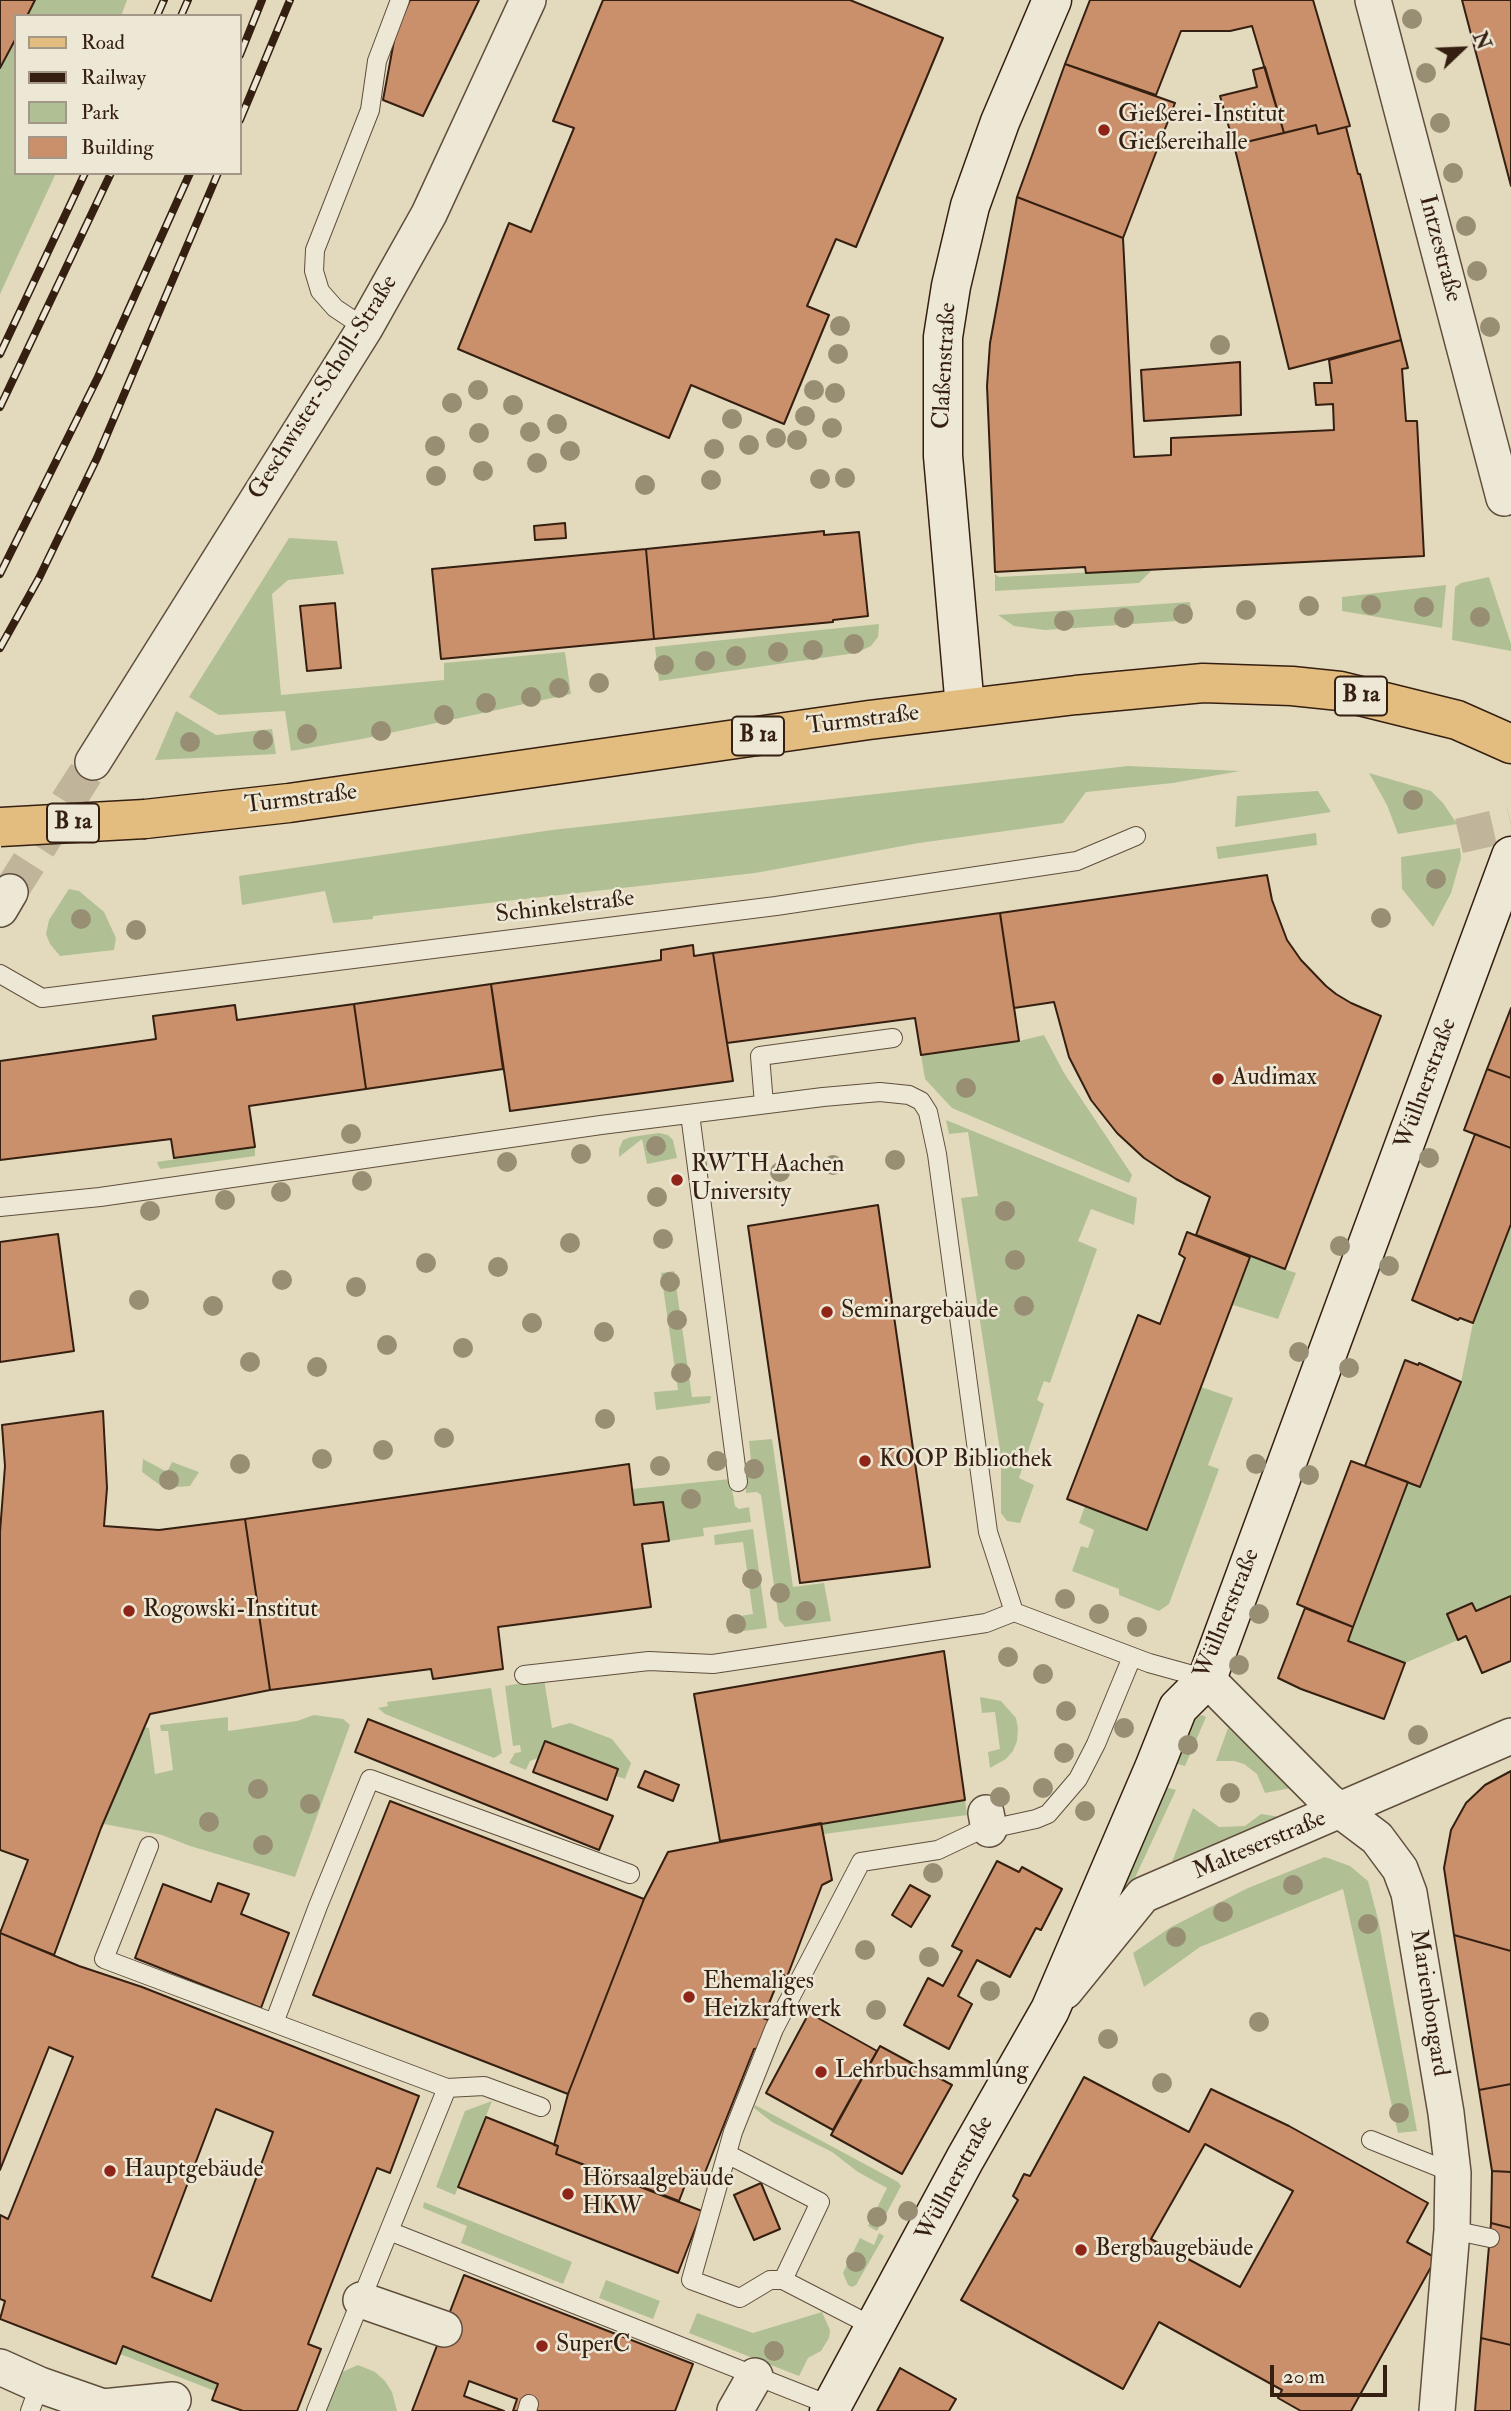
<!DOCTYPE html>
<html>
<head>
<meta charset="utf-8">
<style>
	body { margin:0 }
	#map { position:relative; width:1511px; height:2411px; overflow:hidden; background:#e3dabe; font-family:"IM FELL Double Pica",serif }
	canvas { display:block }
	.legend { position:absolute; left:14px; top:14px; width:228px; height:161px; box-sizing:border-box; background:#ede7d5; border:2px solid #a39787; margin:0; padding:9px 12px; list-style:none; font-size:21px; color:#351f11 }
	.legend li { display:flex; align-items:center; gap:14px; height:35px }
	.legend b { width:35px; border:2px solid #a39787 }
	.north { position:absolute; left:1427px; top:14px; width:70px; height:70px; -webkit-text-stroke:5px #ede7d5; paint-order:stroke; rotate:67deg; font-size:19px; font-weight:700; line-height:28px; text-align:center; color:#351f11 }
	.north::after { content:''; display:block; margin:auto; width:24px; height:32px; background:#351f11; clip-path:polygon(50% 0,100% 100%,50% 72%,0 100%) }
	.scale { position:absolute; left:1270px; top:2365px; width:117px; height:32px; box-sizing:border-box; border:4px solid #351f11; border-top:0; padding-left:9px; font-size:21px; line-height:24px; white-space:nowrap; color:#351f11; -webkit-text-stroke:5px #ede7d5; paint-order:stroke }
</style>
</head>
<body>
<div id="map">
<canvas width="1511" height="2411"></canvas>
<ul class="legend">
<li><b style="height:9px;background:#e2bd7f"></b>Road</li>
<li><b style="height:9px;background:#351f11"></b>Railway</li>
<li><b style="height:19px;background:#b0c094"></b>Park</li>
<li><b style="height:19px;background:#ca906b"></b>Building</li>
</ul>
<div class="north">N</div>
<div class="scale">20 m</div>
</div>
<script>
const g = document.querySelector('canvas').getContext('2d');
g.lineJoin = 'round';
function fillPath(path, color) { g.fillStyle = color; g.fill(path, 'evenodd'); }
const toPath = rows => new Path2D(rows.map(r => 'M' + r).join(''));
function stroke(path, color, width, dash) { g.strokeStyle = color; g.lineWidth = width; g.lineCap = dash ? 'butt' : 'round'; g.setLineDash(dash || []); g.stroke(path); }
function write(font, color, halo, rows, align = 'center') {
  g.font = font + ' "IM FELL Double Pica",serif'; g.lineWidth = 5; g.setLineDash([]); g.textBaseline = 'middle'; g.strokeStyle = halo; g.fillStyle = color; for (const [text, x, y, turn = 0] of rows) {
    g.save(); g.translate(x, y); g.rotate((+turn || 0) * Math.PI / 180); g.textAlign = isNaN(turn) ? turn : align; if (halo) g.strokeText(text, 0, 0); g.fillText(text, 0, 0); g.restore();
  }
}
const green = toPath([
	[35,0,127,0,121,16,27,16],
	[16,38,16,173,56,173,0,294,0,68],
	[289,538,337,541,344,574,288,580,272,594,281,695,444,680,444,663,565,652,571,694,362,739,291,751,285,711,219,715,189,697],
	[1153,569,1139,583,995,591,995,574,999,577],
	[1489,577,1511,644,1511,651,1452,640,1455,587,1461,583],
	[1446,585,1442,628,1342,611,1342,597],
	[1190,602,1192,620,1045,630,1014,626,998,615],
	[879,624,878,637,871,646,856,653,659,681,655,647],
	[176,711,216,735,272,729,276,754,155,760],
	[1128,766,1240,771,1173,783,1086,792,1063,823,919,843,755,873,373,916,373,919,333,923,325,891,242,905,239,876,552,830],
	[1369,773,1431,791,1443,803,1457,824,1398,834,1387,805],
	[1318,791,1331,812,1235,827,1237,796],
	[1316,833,1317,845,1218,859,1216,847],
	[1460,848,1461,858,1451,893,1433,927,1402,889,1401,857],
	[69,889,79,891,104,912,116,938,114,950,60,956,50,944,46,934,49,920],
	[1044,1035,1064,1073,1132,1175,1129,1183,952,1108,925,1079,921,1055,1019,1041],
	[946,1120,1137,1198,1134,1225,1091,1209,1078,1241,1097,1249,1050,1383,1044,1381,1037,1400,1044,1404,1019,1478,1034,1485,1020,1523,1007,1521,1001,1513,1001,1457,961,1198,978,1196,968,1132,949,1134],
	[659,1133,668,1135,673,1140,677,1158,647,1164,642,1139,619,1157,619,1149,623,1140,631,1137],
	[255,1147,255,1156,160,1169,157,1162],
	[1511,1224,1511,1596,1476,1611,1472,1603,1447,1614,1458,1640,1405,1663,1348,1641,1408,1482,1421,1487,1461,1382,1473,1323],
	[1250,1257,1296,1273,1278,1319,1233,1305],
	[674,1271,692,1397,711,1396,710,1403,656,1410,654,1392,678,1390,661,1273],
	[1201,1387,1233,1398,1208,1465,1219,1469,1169,1604,1159,1611,1119,1595,1119,1589,1072,1571,1081,1546,1088,1548,1094,1530,1079,1523,1085,1506,1147,1529],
	[772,1439,793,1587,824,1583,831,1621,785,1627,779,1620,761,1495,757,1492,746,1493,745,1473,752,1472,749,1441],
	[143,1459,167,1472,172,1462,199,1472,190,1486,164,1488,142,1472],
	[730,1479,735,1506,739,1509,749,1507,751,1522,703,1528,704,1536,669,1541,663,1502,634,1505,632,1489],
	[753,1529,767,1628,728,1633,727,1618,753,1614,743,1542,715,1545,714,1535],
	[544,1679,552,1728,570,1723,612,1739,631,1763,625,1779,616,1776,618,1769,545,1741,538,1758,530,1761,526,1770,509,1763,515,1753,521,1752,520,1745,513,1746,505,1686],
	[491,1688,502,1753,494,1758,385,1714,378,1708,388,1706,387,1702],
	[980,1697,1001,1701,1016,1718,1018,1728,1017,1741,1013,1751,1006,1759,990,1768,988,1752,1000,1749,995,1712,982,1713],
	[314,1715,343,1719,350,1725,295,1877,190,1846,162,1835,104,1824,144,1727,149,1728,155,1774,173,1770,168,1731,161,1731,160,1725,228,1717,228,1731,297,1721],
	[1202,1715,1206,1717,1185,1766,1174,1763,1193,1719],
	[1228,1728,1291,1788,1265,1793,1257,1774,1244,1764,1234,1761,1216,1761],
	[1165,1787,1176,1790,1126,1897,1117,1900],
	[965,1800,967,1815,824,1834,821,1823],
	[1193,1808,1219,1827,1245,1826,1261,1814,1287,1818,1170,1867],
	[1325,1857,1350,1866,1368,1881,1379,1923,1417,2131,1398,2133,1343,1889,1200,1947,1144,1987,1133,1953,1171,1927,1248,1888],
	[492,2101,455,2195,436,2187,465,2111],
	[755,2105,898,2182,901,2186,877,2231,868,2226,887,2188,858,2172,832,2152,772,2122,754,2108],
	[424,2202,572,2262,563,2284,461,2243,467,2226,423,2208],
	[879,2233,884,2236,856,2285,852,2287,848,2285,843,2273,860,2238,874,2245],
	[606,2280,660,2301,653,2319,599,2298],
	[822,2312,830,2330,829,2338,821,2351,808,2358,799,2376,689,2333,697,2313,753,2333],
	[123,2346,218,2384,215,2391,120,2354],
	[358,2365,375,2372,385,2381,392,2392,397,2411,325,2411,333,2386,342,2372]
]);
const building = toPath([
	[0,0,35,0,27,16,16,16,16,38,0,68,0,0],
	[410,0,479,0,423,116,383,100,396,30,410,0],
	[603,0,850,0,943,38,856,247,836,239,807,306,829,315,784,424,691,385,669,438,458,349,509,223,531,232,574,128,553,121,603,0],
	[1090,0,1313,0,1350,126,1318,134,1316,125,1284,133,1252,26,1230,31,1181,31,1156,95,1065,64,1090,0],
	[1462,0,1511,0,1511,186,1462,0],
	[1065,64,1175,103,1123,238,1017,197,1065,64],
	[1265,67,1284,133,1234,145,1220,96,1257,87,1253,70,1265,67],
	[1316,125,1318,134,1346,127,1358,174,1360,174,1401,340,1289,369,1234,145,1316,125],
	[1017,197,1123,238,1134,457,1171,455,1171,438,1334,430,1333,404,1316,405,1314,383,1332,383,1329,360,1401,340,1408,368,1402,369,1406,421,1417,421,1424,556,1086,573,1085,567,995,572,987,386,990,343,1017,197],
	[1240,362,1241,415,1144,421,1141,370,1240,362],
	[565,523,566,538,535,540,534,526,565,523],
	[824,531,824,535,859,532,868,616,833,620,833,622,654,639,646,549,824,531],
	[646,549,654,639,441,659,432,569,646,549],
	[335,603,341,668,307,671,300,606,335,603],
	[1267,875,1272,900,1287,940,1301,960,1326,986,1336,994,1351,1003,1381,1016,1285,1269,1196,1235,1210,1197,1176,1179,1144,1158,1117,1133,1091,1100,1069,1057,1054,1002,1014,1008,1000,913,1267,875],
	[1000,913,1019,1041,921,1055,915,1018,727,1043,713,953,1000,913],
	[693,945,694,956,713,953,733,1081,510,1111,491,984,661,960,661,950,693,945],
	[491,984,503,1069,366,1089,354,1004,491,984],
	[354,1004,366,1089,249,1106,255,1147,174,1158,171,1139,0,1160,0,1061,156,1039,153,1016,235,1005,237,1020,354,1004],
	[1511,1008,1511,1078,1487,1069,1511,1008],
	[1487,1069,1511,1078,1511,1148,1464,1130,1487,1069],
	[1475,1134,1511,1148,1511,1224,1473,1323,1460,1318,1458,1320,1412,1300,1475,1134],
	[878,1205,930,1567,800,1583,748,1226,878,1205],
	[1187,1232,1250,1257,1147,1530,1067,1499,1138,1315,1160,1324,1185,1258,1179,1254,1187,1232],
	[58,1234,74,1351,0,1362,0,1242,58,1234],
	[1405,1360,1418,1365,1419,1363,1461,1382,1420,1487,1365,1466,1405,1360],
	[103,1411,107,1488,104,1526,159,1530,245,1519,270,1690,150,1714,101,1828,54,1955,0,1933,28,1860,0,1850,0,1532,5,1466,2,1425,103,1411],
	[1351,1461,1408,1482,1353,1627,1297,1604,1351,1461],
	[629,1464,634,1505,663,1502,669,1541,642,1544,651,1607,498,1627,503,1669,433,1679,431,1669,270,1690,245,1519,629,1464],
	[1511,1596,1511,1661,1482,1673,1466,1636,1458,1640,1447,1614,1472,1603,1476,1611,1511,1596],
	[1305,1608,1353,1627,1348,1641,1405,1663,1384,1719,1301,1689,1278,1678,1305,1608],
	[944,1651,965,1800,720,1841,694,1694,944,1651],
	[368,1719,613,1816,599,1850,355,1752,368,1719],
	[545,1741,618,1769,607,1800,533,1772,545,1741],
	[645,1771,679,1785,673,1801,638,1787,645,1771],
	[1511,1771,1511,1951,1454,1935,1444,1868,1451,1830,1466,1803,1485,1785,1511,1771],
	[390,1801,644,1899,568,2094,313,1995,390,1801],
	[821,1823,832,1880,822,1885,787,1977,781,1974,763,2018,771,2021,760,2048,754,2049,700,2185,687,2180,679,2201,556,2154,558,2146,554,2145,568,2094,644,1899,668,1852,821,1823],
	[997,1861,1019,1872,1022,1867,1062,1889,1041,1930,1036,1928,1010,1977,977,1960,958,1996,972,2004,949,2049,904,2025,928,1978,943,1986,962,1951,952,1946,997,1861],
	[218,1883,249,1894,241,1914,289,1933,261,2008,135,1958,163,1884,211,1902,218,1883],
	[910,1885,930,1896,911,1927,892,1915,910,1885],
	[0,1933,79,1966,142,1987,419,2096,390,2173,377,2168,348,2241,308,2344,321,2349,297,2411,243,2411,212,2400,218,2384,123,2346,116,2364,0,2319,5,2301,0,2299,0,2215,8,2219,73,2057,49,2047,0,2170,0,1933],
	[216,2109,273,2132,211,2301,152,2277,216,2109],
	[1454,1935,1511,1951,1511,2084,1479,2090,1454,1935],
	[809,2013,877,2051,833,2130,766,2093,809,2013],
	[880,2046,952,2085,902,2174,831,2135,880,2046],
	[1084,2077,1189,2132,1211,2089,1289,2126,1428,2203,1407,2242,1436,2258,1351,2411,1301,2411,1278,2398,1282,2390,1159,2322,1123,2389,961,2300,1018,2200,1013,2196,1024,2174,1030,2176,1084,2077],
	[1205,2144,1293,2191,1240,2287,1151,2239,1205,2144],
	[1511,2084,1511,2172,1492,2171,1479,2090,1511,2084],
	[486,2117,558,2146,556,2154,702,2211,678,2273,458,2187,486,2117],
	[1492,2171,1511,2172,1511,2228,1491,2223,1492,2171],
	[761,2183,780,2229,754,2240,734,2195,761,2183],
	[1491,2223,1511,2228,1511,2345,1481,2338,1491,2223],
	[464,2275,693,2364,675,2411,513,2411,517,2399,469,2381,464,2396,504,2411,412,2411,464,2275],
	[1481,2338,1511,2345,1511,2411,1475,2411,1481,2338],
	[900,2368,956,2399,949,2411,877,2411,900,2368]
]);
const streetTunnel = toPath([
	[1459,836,1511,824],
	[10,892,93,762]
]);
const lane = toPath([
	[365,328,335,308,320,291,314,271,315,250,370,110,377,61,400,0],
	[0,974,42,998,776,906,1077,861,1136,836],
	[764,1104,760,1056,893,1038],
	[690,1114,738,1482],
	[0,1207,100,1197,601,1125,823,1097,880,1092,909,1095,921,1101,928,1112,937,1154,988,1532,1014,1612,1149,1663,1207,1679],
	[524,1675,649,1661,713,1664,986,1623,1014,1612],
	[149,1846,104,1959,447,2088,316,2411],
	[274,2023,318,1906,370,1779,630,1874],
	[447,2088,484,2086,541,2107],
	[1371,2140,1453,2173],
	[727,2154,820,2202,783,2280],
	[1452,2230,1490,2238],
	[389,2231,832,2406],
	[874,2327,783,2280,770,2280,740,2298,691,2280,733,2132,774,2029,861,1862,938,1850,976,1832,1036,1819,1048,1814,1078,1779,1096,1744,1132,1657],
	[30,2411,41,2381],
	[527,2411,529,2404]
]);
const street = toPath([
	[1373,0,1504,498],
	[93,762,365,328,429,214,528,0],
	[0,909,10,892],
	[1207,1679,1328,1801,1377,1838,1400,1869,1409,1893,1446,2113,1453,2173,1452,2230,1437,2411],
	[986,1813,989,1829],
	[1065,1991,1143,1895,1511,1736],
	[361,2300,444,2329],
	[0,2367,40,2385,103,2407,173,2400],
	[735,2411,755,2376]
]);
const secondary = toPath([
	[965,708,943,456,943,337,951,286,970,206,1000,122,1052,0],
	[829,2411,965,2159,1050,2010,1154,1768,1178,1708,1207,1679,1511,856]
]);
const primary = toPath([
	[145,819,289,803,869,720,1076,695,1203,683,1292,686,1340,691,1457,720,1511,744]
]);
const rail = toPath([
	[157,16,164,0],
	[181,16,188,0],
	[240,55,262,0],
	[240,120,290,0],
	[0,354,85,173],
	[0,407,111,173],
	[0,574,98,377,190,173],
	[0,648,39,578,97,458,218,173]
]);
const primaryBridge = toPath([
	[0,827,145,819]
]);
const trees = [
	[1412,19],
	[1426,73],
	[1440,123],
	[1453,173],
	[1466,226],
	[1477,271],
	[840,326],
	[1490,327],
	[1220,345],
	[838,354],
	[478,390],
	[814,390],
	[835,393],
	[452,403],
	[513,405],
	[805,416],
	[732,419],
	[557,424],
	[832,428],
	[530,432],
	[479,433],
	[776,438],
	[797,440],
	[749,445],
	[435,446],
	[714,449],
	[570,451],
	[537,463],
	[483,471],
	[436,476],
	[845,478],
	[820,479],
	[711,480],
	[645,485],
	[1371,605],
	[1309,606],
	[1424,607],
	[1246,610],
	[1183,614],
	[1480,617],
	[1124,618],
	[1064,621],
	[854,644],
	[813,650],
	[778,652],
	[736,656],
	[705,661],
	[664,665],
	[599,683],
	[559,688],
	[531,697],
	[486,703],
	[444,715],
	[381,731],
	[307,734],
	[263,740],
	[190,742],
	[1413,800],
	[1436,879],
	[1381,918],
	[81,919],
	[136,930],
	[966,1088],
	[351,1134],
	[656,1146],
	[581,1154],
	[1429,1158],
	[895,1160],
	[507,1162],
	[833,1165],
	[780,1172],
	[362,1181],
	[281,1192],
	[657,1197],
	[225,1200],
	[150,1211],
	[1005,1211],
	[663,1239],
	[570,1243],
	[1340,1246],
	[1015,1260],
	[426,1263],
	[1389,1266],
	[498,1267],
	[282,1280],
	[670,1282],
	[356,1287],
	[139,1300],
	[213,1306],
	[1024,1306],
	[677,1320],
	[532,1323],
	[604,1332],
	[387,1345],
	[463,1348],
	[1299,1352],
	[250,1362],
	[317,1367],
	[1349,1368],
	[681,1373],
	[605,1419],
	[444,1438],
	[383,1450],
	[322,1459],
	[717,1461],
	[240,1464],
	[1256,1464],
	[660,1466],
	[754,1469],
	[1309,1475],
	[169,1480],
	[691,1499],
	[752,1579],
	[780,1593],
	[1065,1599],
	[806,1611],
	[1099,1614],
	[1259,1614],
	[736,1624],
	[1137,1627],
	[1008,1657],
	[1239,1665],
	[1043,1674],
	[1066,1711],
	[1124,1728],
	[1418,1735],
	[1188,1745],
	[1064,1753],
	[1043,1788],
	[258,1789],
	[1230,1793],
	[1000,1797],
	[310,1804],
	[1085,1811],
	[209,1822],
	[263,1845],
	[933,1873],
	[1293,1885],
	[1223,1912],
	[1368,1924],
	[1176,1937],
	[865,1950],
	[929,1957],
	[990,1991],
	[876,2010],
	[1259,2022],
	[1108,2039],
	[1162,2083],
	[1399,2113],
	[908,2211],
	[877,2217],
	[856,2262],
	[774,2351]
];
const markers = [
	[1104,130,7,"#8f2418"],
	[1218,1079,7,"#8f2418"],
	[677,1180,7,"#8f2418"],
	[827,1312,7,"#8f2418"],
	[865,1461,7,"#8f2418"],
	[129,1611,7,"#8f2418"],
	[689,1997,7,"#8f2418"],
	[821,2072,7,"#8f2418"],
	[110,2171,7,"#8f2418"],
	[568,2194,7,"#8f2418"],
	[1081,2250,7,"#8f2418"],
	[542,2346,7,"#8f2418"]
];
const shields = [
	[1361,696,52],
	[758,736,52],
	[73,823,52]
];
const shieldNames = [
	["B 1a",1361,696],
	["B 1a",758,736],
	["B 1a",73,823]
];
const poiNames = [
	["Gießerei-Institut",1118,116],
	["Gießereihalle",1118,144],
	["Audimax",1232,1079],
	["RWTH Aachen",691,1166],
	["University",691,1194],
	["Seminargebäude",841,1312],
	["KOOP Bibliothek",879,1461],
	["Rogowski-Institut",143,1611],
	["Ehemaliges",703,1983],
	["Heizkraftwerk",703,2011],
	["Lehrbuchsammlung",835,2072],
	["Hauptgebäude",124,2171],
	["Hörsaalgebäude",582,2180],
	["HKW",582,2208],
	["Bergbaugebäude",1095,2250],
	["SuperC",556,2346]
];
const streetNames = [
	["Intzestraße",1439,249,75],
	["Claßenstraße",946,366,-87],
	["Geschwister-Scholl-Straße",324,388,-58],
	["Turmstraße",863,721,-7],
	["Turmstraße",301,800,-7],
	["Schinkelstraße",565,908,-7],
	["Wüllnerstraße",1427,1084,-70],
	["Wüllnerstraße",1228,1614,-68],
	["Malteserstraße",1260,1846,-23],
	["Marienbongard",1428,2003,81],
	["Wüllnerstraße",956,2179,-62]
];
fillPath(green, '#b0c094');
fillPath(building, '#ca906b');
stroke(building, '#351f11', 2);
stroke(streetTunnel, '#c0b59b', 35, [35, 18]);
stroke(lane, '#604e3c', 20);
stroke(street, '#604e3c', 38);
stroke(secondary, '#351f11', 41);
stroke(primary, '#351f11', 41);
stroke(lane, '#ede7d5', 18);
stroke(street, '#ede7d5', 35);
stroke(secondary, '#ede7d5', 38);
stroke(primary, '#e2bd7f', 38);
stroke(rail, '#351f11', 8);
stroke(rail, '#ede7d5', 5, [16]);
stroke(primaryBridge, '#351f11', 41, []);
stroke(primaryBridge, '#e2bd7f', 38);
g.fillStyle = '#988e74';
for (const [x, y] of trees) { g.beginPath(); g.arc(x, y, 10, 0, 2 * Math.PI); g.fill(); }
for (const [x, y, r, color] of markers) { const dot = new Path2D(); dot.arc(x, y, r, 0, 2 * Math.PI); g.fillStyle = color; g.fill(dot); stroke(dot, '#ede7d5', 2.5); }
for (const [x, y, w] of shields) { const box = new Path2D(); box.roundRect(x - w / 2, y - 19.5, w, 39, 5); g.fillStyle = '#ede7d5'; g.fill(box); stroke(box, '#351f11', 2); }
write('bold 23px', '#351f11', null, shieldNames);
write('24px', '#351f11', '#ede7d5', poiNames, 'left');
write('24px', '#351f11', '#ede7d5', streetNames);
</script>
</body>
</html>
